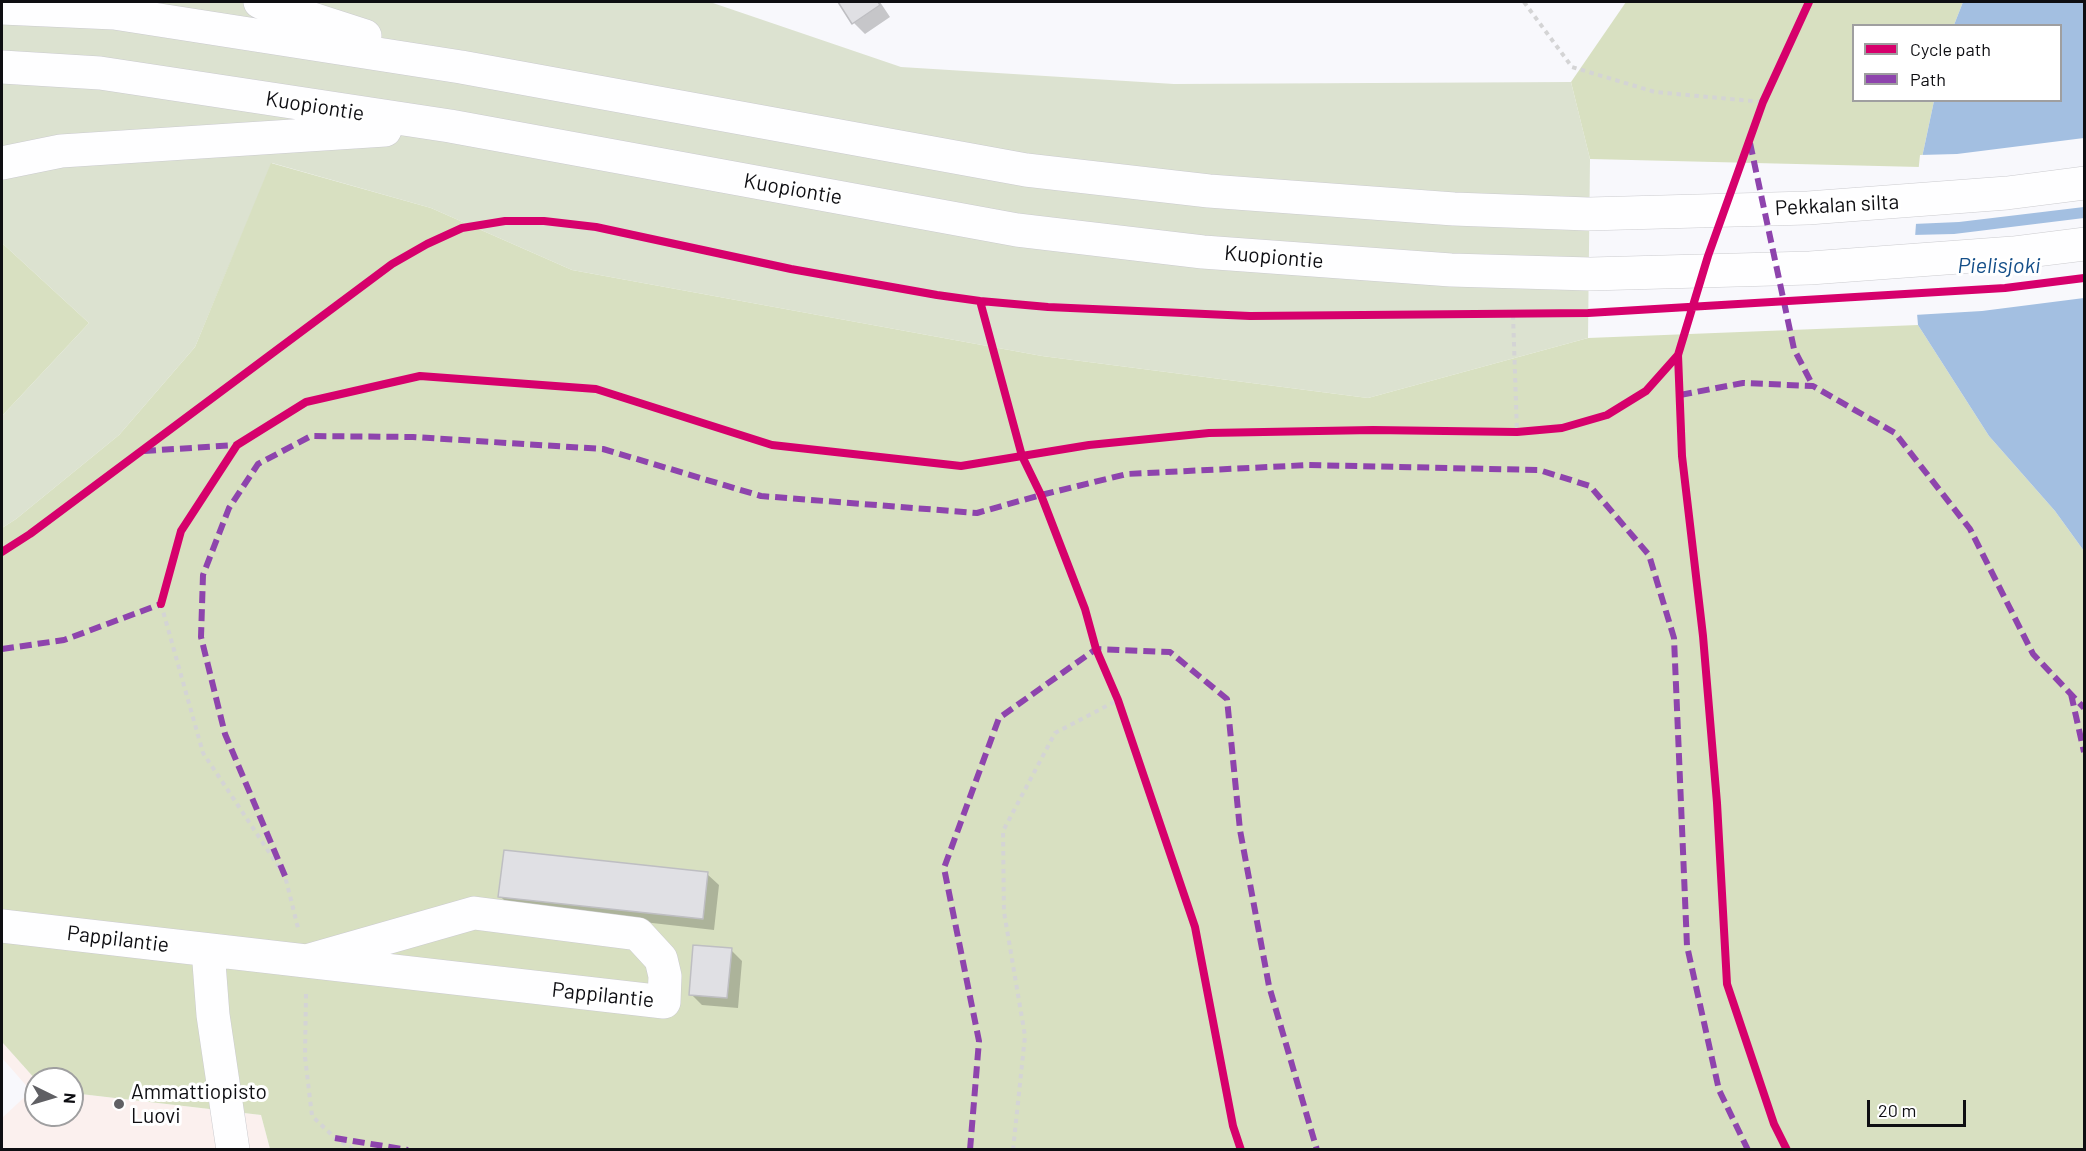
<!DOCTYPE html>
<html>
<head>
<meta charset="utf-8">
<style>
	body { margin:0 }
	#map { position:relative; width:2086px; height:1151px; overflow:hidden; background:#f8f8fc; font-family:Barlow,sans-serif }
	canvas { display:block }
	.frame { position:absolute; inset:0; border:3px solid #0e0e12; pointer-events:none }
	.legend { position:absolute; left:1852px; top:24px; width:210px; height:78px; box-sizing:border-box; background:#fff; border:2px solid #9f9fa0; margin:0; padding:8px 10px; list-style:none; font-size:18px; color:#0e0e12 }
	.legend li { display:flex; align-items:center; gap:12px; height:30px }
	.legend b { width:30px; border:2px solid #9f9fa0 }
	.north { position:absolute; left:24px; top:1067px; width:60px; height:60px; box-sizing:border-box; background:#fff; border:2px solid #9f9fa0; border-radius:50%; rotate:95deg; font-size:16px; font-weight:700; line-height:24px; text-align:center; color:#0e0e12 }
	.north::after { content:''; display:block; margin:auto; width:21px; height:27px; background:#606064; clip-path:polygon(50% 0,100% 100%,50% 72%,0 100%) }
	.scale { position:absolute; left:1867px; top:1100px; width:99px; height:27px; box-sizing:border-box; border:3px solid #0e0e12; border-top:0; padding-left:8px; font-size:18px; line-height:21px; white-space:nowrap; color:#0e0e12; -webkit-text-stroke:4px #fff; paint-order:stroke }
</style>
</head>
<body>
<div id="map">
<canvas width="2086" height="1151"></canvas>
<div class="frame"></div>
<ul class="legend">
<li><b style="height:8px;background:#d6006c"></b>Cycle path</li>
<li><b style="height:8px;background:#8e44ad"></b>Path</li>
</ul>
<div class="north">N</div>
<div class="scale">20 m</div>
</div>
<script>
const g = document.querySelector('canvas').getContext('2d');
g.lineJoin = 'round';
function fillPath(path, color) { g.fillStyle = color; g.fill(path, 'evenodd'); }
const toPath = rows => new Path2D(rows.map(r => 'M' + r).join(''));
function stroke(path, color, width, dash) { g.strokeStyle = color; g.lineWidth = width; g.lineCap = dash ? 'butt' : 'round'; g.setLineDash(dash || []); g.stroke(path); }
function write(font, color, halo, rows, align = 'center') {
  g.font = font + ' Barlow,sans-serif'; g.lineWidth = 6; g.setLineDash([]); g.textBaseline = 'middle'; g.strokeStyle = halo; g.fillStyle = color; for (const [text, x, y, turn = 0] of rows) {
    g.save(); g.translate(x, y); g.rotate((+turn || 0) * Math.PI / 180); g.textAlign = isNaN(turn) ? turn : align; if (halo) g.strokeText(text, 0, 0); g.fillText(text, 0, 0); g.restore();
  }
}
const education = toPath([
	[2,1042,36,1080,36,1115,72,1115,72,1093,261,1115,270,1149,2,1149,2,1118,31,1091,2,1058]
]);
const green = toPath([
	[2,2,710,2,901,67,1174,84,1571,82,1590,159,1588,338,1368,398,1042,356,572,270,431,208,272,163,195,347,119,435,16,519,2,528,2,416,89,323,2,243]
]);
const forest = toPath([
	[1626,2,1963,2,1954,25,1854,26,1854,100,1934,101,1920,167,1590,159,1571,82],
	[271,163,431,208,572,270,1042,356,1368,398,1588,338,1918,325,1989,436,2055,511,2084,551,2084,1149,270,1149,261,1115,72,1093,72,1079,36,1080,2,1042,2,528,16,519,119,435,195,347],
	[2,243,89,323,2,416]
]);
const water = toPath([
	[1963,2,2084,2,2084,551,2055,511,1989,436,1918,325,1913,266,1920,167,1934,101,2060,100,2060,26,1954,25]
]);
const pier = toPath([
	[2084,138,2084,207,1959,222,1913,224,1920,155,1957,154],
	[2084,218,2084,298,1982,311,1914,315,1910,266,1912,235,1954,234]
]);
const shadow = toPath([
	[840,2,880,2,890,17,865,34,854,23],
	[707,874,719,885,714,930,511,907,500,896],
	[731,950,742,961,738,1008,702,1005,691,994]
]);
const building = toPath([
	[838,2,878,2,880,5,852,24,838,2],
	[504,850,708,872,703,919,498,897,504,850],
	[693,945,732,948,727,998,689,995,693,945]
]);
const path = toPath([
	[1524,2,1572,67,1655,92,1763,102],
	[1513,315,1517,432],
	[161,604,203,753,285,876,298,928],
	[306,994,305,1057,312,1116,335,1138,354,1150],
	[1013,1150,1025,1036,1004,912,1003,831,1055,733,1118,700]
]);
const minor = toPath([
	[2,926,306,961,664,1002,665,976,661,959,638,934,474,913,306,961],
	[208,950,213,1015,233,1150]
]);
const highway = toPath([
	[260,2,365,36],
	[2,8,114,13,461,67,1026,170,1209,191,1454,209,1588,214,1808,208,2007,193,2084,183],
	[2,67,100,73,450,126,1017,230,1203,252,1451,270,1590,274,1810,268,2013,253,2084,244],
	[2,163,61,151,385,130]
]);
const quiet = toPath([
	[1750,143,1794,349,1813,386],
	[1680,395,1743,383,1813,386,1895,433,1970,529,2033,654,2084,708],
	[144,451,237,445],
	[2,649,64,640,161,604],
	[2071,694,2084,752],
	[285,876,225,734,201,637,203,575,229,508,258,464,311,436,413,437,603,449,761,496,977,513,1041,495,1127,474,1309,465,1539,470,1590,486,1649,555,1674,638,1687,946,1719,1090,1748,1150],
	[335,1138,408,1150],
	[970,1150,979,1041,944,868,999,718,1096,649,1170,652,1227,699,1240,830,1269,986,1317,1150]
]);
const cycleway = toPath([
	[980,301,1022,456,1041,495,1085,609,1096,649,1118,700,1195,927,1233,1126,1241,1150],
	[2,552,30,534,392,264,427,244,462,228,505,221,544,221,596,227,791,269,937,295,980,301,1048,307,1250,316,1588,313,2005,288,2084,278],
	[161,604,181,531,237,445,306,402,420,376,596,389,772,445,961,466,1089,445,1209,433,1373,430,1517,432,1562,428,1607,415,1646,391,1678,355],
	[1787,1150,1774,1124,1727,984,1717,803,1703,636,1682,456,1678,355,1708,256,1763,102,1809,2]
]);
const markers = [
	[119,1104,6,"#606064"]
];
const streetNames = [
	["Kuopiontie",315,106,9],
	["Kuopiontie",793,189,10],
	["Pekkalan silta",1837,205,-3],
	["Kuopiontie",1274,257,5],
	["Pappilantie",118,939,7],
	["Pappilantie",603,995,6]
];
const poiNames = [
	["Ammattiopisto",131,1092],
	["Luovi",131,1116]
];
const waterNames = [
	["Pielisjoki",1999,266]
];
fillPath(education, '#fbf0ee');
fillPath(green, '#dce2d0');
fillPath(forest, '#d8e0c1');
fillPath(water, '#a3bfe1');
fillPath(pier, '#f8f8fc');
fillPath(shadow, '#0003');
fillPath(building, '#e0e0e4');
stroke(building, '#bebec2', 1.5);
stroke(minor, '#cbcbcf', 34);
stroke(highway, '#cbcbcf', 34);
stroke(path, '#d4d4d5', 4, [4.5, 4.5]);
stroke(minor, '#fefeff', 33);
stroke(highway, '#fefeff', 33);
stroke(quiet, '#8e44ad', 6, [12, 6]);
stroke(cycleway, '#d6006c', 8);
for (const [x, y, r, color] of markers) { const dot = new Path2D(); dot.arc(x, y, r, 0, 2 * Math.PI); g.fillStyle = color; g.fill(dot); stroke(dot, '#fff', 2); }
write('21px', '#0e0e12', '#fff', streetNames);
write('21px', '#0e0e12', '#fff', poiNames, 'left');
write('italic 22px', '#154f89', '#fff', waterNames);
</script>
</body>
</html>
